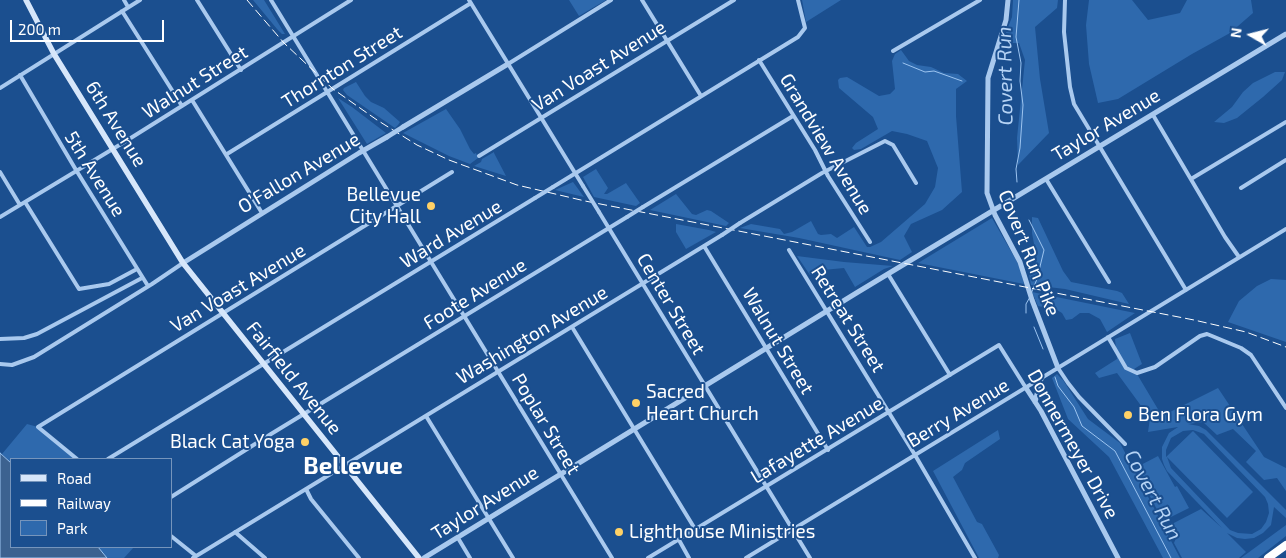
<!DOCTYPE html>
<html>
<head>
<meta charset="utf-8">
<style>
	body { margin:0 }
	#map { position:relative; width:1286px; height:558px; overflow:hidden; background:#1b4f8f; font-family:"Exo 2",sans-serif }
	canvas { display:block }
	.legend { position:absolute; left:10px; top:458px; width:162px; height:90px; box-sizing:border-box; background:#1b4f8f; border:1px solid #7695bc; margin:0; padding:6px 9px; list-style:none; font-size:15px; color:#fff }
	.legend li { display:flex; align-items:center; gap:10px; height:25px }
	.legend b { width:25px; border:1px solid #7695bc }
	.north { position:absolute; left:1226px; top:10px; width:50px; height:50px; -webkit-text-stroke:4px #1b4f8f; paint-order:stroke; rotate:278deg; font-size:14px; font-weight:700; line-height:20px; text-align:center; color:#fff }
	.north::after { content:''; display:block; margin:auto; width:18px; height:22px; background:#fff; clip-path:polygon(50% 0,100% 100%,50% 72%,0 100%) }
	.scale { position:absolute; left:10px; top:20px; width:154px; height:22px; box-sizing:border-box; border:2px solid #fff; border-top:0; padding-left:6px; font-size:15px; line-height:18px; white-space:nowrap; color:#fff; -webkit-text-stroke:4px #1b4f8f; paint-order:stroke }
</style>
</head>
<body>
<div id="map">
<canvas width="1286" height="558"></canvas>
<ul class="legend">
<li><b style="height:6px;background:#d6e6fa"></b>Road</li>
<li><b style="height:6px;background:#fff"></b>Railway</li>
<li><b style="height:14px;background:#2e69ad"></b>Park</li>
</ul>
<div class="north">N</div>
<div class="scale">200 m</div>
</div>
<script>
const g = document.querySelector('canvas').getContext('2d');
g.lineJoin = 'round';
function fillPath(path, color) { g.fillStyle = color; g.fill(path, 'evenodd'); }
const toPath = rows => new Path2D(rows.map(r => 'M' + r).join(''));
function stroke(path, color, width, dash) { g.strokeStyle = color; g.lineWidth = width; g.lineCap = dash ? 'butt' : 'round'; g.setLineDash(dash || []); g.stroke(path); }
function write(font, color, halo, rows, align = 'center') {
  g.font = font + ' "Exo 2",sans-serif'; g.lineWidth = 4; g.setLineDash([]); g.textBaseline = 'middle'; g.strokeStyle = halo; g.fillStyle = color; for (const [text, x, y, turn = 0] of rows) {
    g.save(); g.translate(x, y); g.rotate((+turn || 0) * Math.PI / 180); g.textAlign = isNaN(turn) ? turn : align; if (halo) g.strokeText(text, 0, 0); g.fillText(text, 0, 0); g.restore();
  }
}
const green = toPath([
	[253,0,264,0,285,34,282,34,277,29],
	[569,0,606,0,579,16],
	[802,0,841,0,806,22],
	[1013,0,1058,0,1057,8,1035,27,1040,79,1049,133,1018,165,1017,138,1025,60,1019,43,1002,43,1012,17],
	[1089,0,1132,0,1148,20,1180,13,1187,0,1251,0,1253,13,1230,33,1192,54,1118,99,1098,103,1089,64,1086,25],
	[901,50,909,61,917,65,931,67,944,73,958,74,967,81,956,89,956,116,962,192,942,210,911,224,904,236,912,252,900,260,799,238,740,228,751,224,780,229,784,234,792,232,811,221,818,234,821,235,831,234,837,238,854,227,867,247,870,247,881,242,925,204,935,187,938,168,927,141,907,134,892,131,861,149,854,150,852,148,856,143,878,129,873,117,839,88,838,80,840,78,847,77,879,96,890,94,895,89,892,61,895,54],
	[1275,72,1285,72,1282,80,1263,97,1237,118,1224,123,1214,122,1232,107,1243,92,1253,83],
	[356,82,365,96,371,102,384,108,400,122,398,125,395,128,347,95,343,90,344,88],
	[338,98,352,107,386,133,367,144],
	[446,109,460,129,470,149,474,154,476,153,478,158,470,164,449,156,403,133],
	[494,152,494,153,506,176,474,166,481,162,482,159],
	[596,169,608,188,604,194,607,194,626,183,640,203,636,206,594,197,583,177],
	[573,182,584,197,555,190],
	[676,194,692,214,696,215,707,210,711,211,729,223,726,226,650,210],
	[1032,217,1038,218,1063,271,1071,282,1117,291,1122,293,1129,304,1065,289,1031,285,1028,269,1034,266,1037,260,1032,233],
	[992,218,1020,267,1024,284,918,263],
	[676,224,709,230,716,232,686,249,676,232],
	[797,256,844,262,893,266,884,269,855,287,844,268,823,270,810,275],
	[1271,279,1286,280,1286,342,1228,322,1239,301,1257,286],
	[1032,292,1135,313,1107,332,1100,319,1089,313,1080,313,1072,319,1066,320,1062,313,1057,310,1038,306],
	[1130,333,1142,364,1134,369,1162,416,1218,388,1264,457,1286,468,1286,491,1277,478,1264,480,1246,462,1256,451,1233,429,1217,435,1203,422,1188,424,1199,426,1206,430,1286,510,1286,518,1274,507,1271,525,1263,533,1254,538,1245,539,1237,538,1227,533,1246,552,1239,558,1182,558,1174,543,1176,538,1170,525,1201,509,1222,528,1167,471,1164,465,1162,459,1162,447,1169,433,1178,427,1148,432,1150,418,1117,373,1099,378,1095,373,1117,359,1115,339],
	[1193,430,1204,434,1265,497,1268,504,1269,513,1266,522,1261,529,1252,534,1238,533,1230,530,1171,468,1167,457,1227,518,1253,492,1193,431,1166,457,1166,450,1171,438,1183,431],
	[1057,374,1063,380,1088,419,1120,443,1180,558,1163,558,1109,457,1068,419,1052,378],
	[27,424,38,427,77,459,11,459,11,463,2,454],
	[998,430,1000,439,965,463,962,470,953,477,977,522,982,524,999,555,998,558,979,558,933,471],
	[1158,456,1175,487,1177,486,1189,508,1163,521,1135,468],
	[1286,525,1286,536,1258,558,1241,558],
	[98,547,134,547,124,558,107,558]
]);
const water = toPath([
	[0,453,11,463,11,547,98,547,107,558,0,558,0,453]
]);
const stream = toPath([
	[903,63,925,72,934,71,962,81],
	[1017,182,1016,169,1020,148,1023,105,1020,81,1021,63,1016,37,1019,0],
	[1029,220,1044,250,1037,279,1031,294],
	[1026,313,1026,304,1030,297],
	[1034,327,1043,349],
	[1055,377,1058,386,1074,407,1082,426,1115,451,1171,558]
]);
const minor = toPath([
	[124,0,128,7],
	[197,0,241,70],
	[271,0,612,558],
	[469,0,583,186],
	[642,0,701,96],
	[1065,0,1064,32,1070,87,1074,104,1186,290],
	[122,11,182,106],
	[893,51,980,0],
	[759,60,815,150,828,176,870,242],
	[508,64,611,0],
	[20,75,76,170,148,286],
	[0,88,140,0],
	[192,100,262,213],
	[1153,115,1225,237,1239,257],
	[227,154,471,3],
	[479,156,734,0],
	[0,172,20,205],
	[1046,179,1109,282],
	[1191,179,1286,122],
	[553,187,798,37,805,28,798,0],
	[1241,188,1286,160],
	[25,202,79,289,109,284,137,269],
	[643,207,793,116],
	[599,212,810,558],
	[0,217,126,141,351,0],
	[740,223,822,173,885,141,893,145,916,183],
	[704,246,828,450],
	[789,250,915,455,975,558],
	[888,274,950,375],
	[572,327,695,529],
	[1108,337,1126,368,1137,373,1155,367,1200,336,1207,334,1212,336,1241,348,1251,355,1286,408],
	[0,339,24,338,37,334,142,278],
	[0,364,12,365,34,357,152,284,183,263],
	[1058,368,1068,383,1079,397,1125,444],
	[426,416,513,558],
	[77,459,38,427,452,172],
	[108,459,535,198],
	[306,489,311,499,359,558],
	[171,497,271,434,627,217],
	[235,532,265,558],
	[171,536,196,556],
	[458,538,470,558],
	[679,540,689,558],
	[193,558,722,235],
	[648,558,999,345,1026,388],
	[746,558,1286,229]
]);
const tertiary = toPath([
	[1008,0,1006,20,988,78,987,193,995,215,1020,262,1032,300,1058,368],
	[403,127,508,64],
	[183,263,359,153,387,137],
	[1026,388,1041,411,1118,558],
	[1035,402,1041,379],
	[424,558,858,292,1286,34]
]);
const secondary = toPath([
	[26,0,54,54,183,263,419,558]
]);
const motorway = toPath([
	[1268,558,1286,545]
]);
const rail = toPath([
	[247,0,284,43,333,89,377,120,417,145,449,160,517,185,585,201,1194,320,1246,332,1286,347]
]);
const minorBridge = toPath([
	[583,186,599,212],
	[535,198,553,187],
	[627,217,643,207],
	[722,235,740,223]
]);
const tertiaryBridge = toPath([
	[387,137,403,127]
]);
const markers = [
	[431,206,5,"#ffd166"],
	[636,403,5,"#ffd166"],
	[1128,415,5,"#ffd166"],
	[305,442,5,"#ffd166"],
	[619,532,5,"#ffd166"]
];
const streetNames = [
	["Van Voast Avenue",599,66,-32],
	["Thornton Street",342,67,-32],
	["Walnut Street",195,82,-32],
	["6th Avenue",116,124,58],
	["Taylor Avenue",1106,125,-31],
	["Grandview Avenue",826,144,59],
	["O’Fallon Avenue",299,173,-31],
	["5th Avenue",95,174,58],
	["Ward Avenue",451,234,-31],
	["Covert Run Pike",1029,253,68],
	["Van Voast Avenue",238,288,-31],
	["Foote Avenue",475,294,-32],
	["Center Street",671,304,59],
	["Retreat Street",848,319,58],
	["Washington Avenue",532,335,-31],
	["Walnut Street",778,341,59],
	["Fairfield Avenue",294,378,51],
	["Berry Avenue",958,413,-31],
	["Poplar Street",546,424,59],
	["Lafayette Avenue",817,440,-31],
	["Donnermeyer Drive",1073,444,61],
	["Taylor Avenue",485,503,-32]
];
const poiNames = [
	["Bellevue",421,195,"right"],
	["City Hall",421,217,"right"],
	["Sacred",646,392],
	["Heart Church",646,414],
	["Ben Flora Gym",1138,415],
	["Black Cat Yoga",295,442,"right"],
	["Lighthouse Ministries",629,532]
];
const waterNames = [
	["Covert Run",1005,76,-91],
	["Covert Run",1153,495,62]
];
const districtNames = [
	["Bellevue",353,466]
];
fillPath(green, '#2e69ad');
fillPath(water, '#3c6290');
stroke(water, '#9cc4f0', 1);
stroke(stream, '#9cc4f0', 1);
stroke(minor, '#a9c9ee', 4);
stroke(tertiary, '#a9c9ee', 5);
stroke(secondary, '#d6e6fa', 5.5);
stroke(motorway, '#fff', 8);
stroke(rail, '#fff', 1, [9, 4]);
stroke(minorBridge, '#a9c9ee', 4);
stroke(tertiaryBridge, '#a9c9ee', 5);
for (const [x, y, r, color] of markers) { const dot = new Path2D(); dot.arc(x, y, r, 0, 2 * Math.PI); g.fillStyle = color; g.fill(dot); stroke(dot, '#1b4f8f', 2); }
write('19px', '#fff', '#1b4f8f', streetNames);
write('19px', '#fff', '#1b4f8f', poiNames, 'left');
write('italic 20px', '#b5d3f5', '#1b4f8f', waterNames);
write('bold 24px', '#fff', '#1b4f8f', districtNames);
</script>
</body>
</html>
